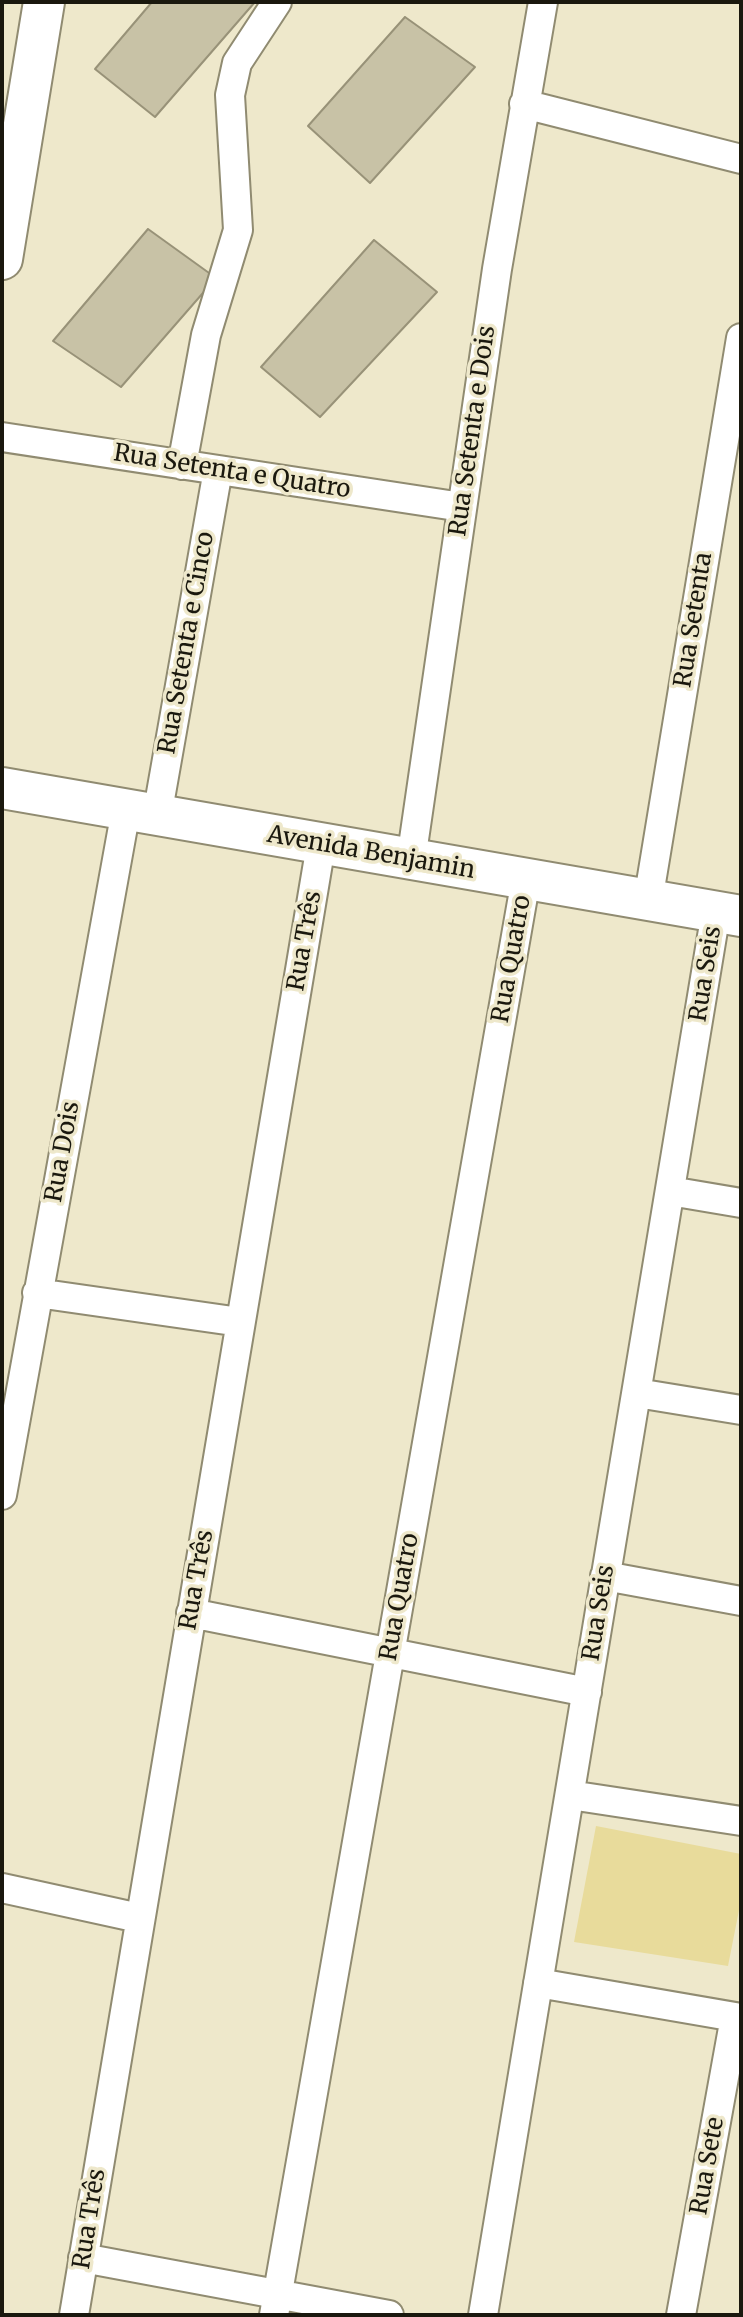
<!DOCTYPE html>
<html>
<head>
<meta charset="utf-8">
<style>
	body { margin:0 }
	#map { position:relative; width:743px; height:2317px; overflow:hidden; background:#eee8cb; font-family:Merriweather,serif }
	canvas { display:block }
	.frame { position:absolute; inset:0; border:4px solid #1a180e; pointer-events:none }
</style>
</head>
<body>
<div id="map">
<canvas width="743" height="2317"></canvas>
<div class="frame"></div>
</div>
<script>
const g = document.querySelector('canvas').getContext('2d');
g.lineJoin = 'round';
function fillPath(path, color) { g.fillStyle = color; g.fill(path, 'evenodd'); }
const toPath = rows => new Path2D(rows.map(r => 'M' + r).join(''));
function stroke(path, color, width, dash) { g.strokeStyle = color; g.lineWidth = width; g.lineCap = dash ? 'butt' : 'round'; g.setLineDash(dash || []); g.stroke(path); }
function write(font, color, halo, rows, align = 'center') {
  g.font = font + ' Merriweather,serif'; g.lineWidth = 7; g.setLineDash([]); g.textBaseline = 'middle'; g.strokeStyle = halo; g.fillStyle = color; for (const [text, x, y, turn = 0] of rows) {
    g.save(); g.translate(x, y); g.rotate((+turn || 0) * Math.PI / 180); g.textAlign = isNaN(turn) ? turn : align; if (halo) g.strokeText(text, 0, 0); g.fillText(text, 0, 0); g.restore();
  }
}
const green = toPath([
	[596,1826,741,1854,741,1900,728,1966,574,1942]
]);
const building = toPath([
	[152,2,255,2,155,117,95,69,152,2],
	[405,17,475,67,370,183,308,126,405,17],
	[148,229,216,278,121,387,53,341,148,229],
	[374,240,437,292,320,417,261,367,374,240]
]);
const street = toPath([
	[524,104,741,159],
	[2,437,462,507],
	[182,465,206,335,238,230,230,95,237,63,277,2],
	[157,816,218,470],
	[411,860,497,269,543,2],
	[648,901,741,338],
	[670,1191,741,1203],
	[37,1293,240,1322],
	[637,1393,741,1410],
	[2,1495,126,810],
	[605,1576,741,1601],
	[191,1613,587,1692],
	[570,1795,741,1821],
	[2,1888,139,1918],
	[538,1983,741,2018],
	[83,2258,389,2315],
	[74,2315,321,845],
	[274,2315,526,879],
	[483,2315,716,912],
	[681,2315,735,2017]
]);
const secondary = toPath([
	[2,259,44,2],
	[2,788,741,916]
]);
const streetNames = [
	["Rua Setenta e Dois",473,431,-82],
	["Rua Setenta e Quatro",232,472,9],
	["Rua Setenta",694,620,-81],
	["Rua Setenta e Cinco",187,643,-80],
	["Avenida Benjamin",371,853,10],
	["Rua Três",305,941,-80],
	["Rua Quatro",512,959,-80],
	["Rua Seis",706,974,-81],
	["Rua Dois",63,1152,-80],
	["Rua Três",197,1580,-80],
	["Rua Quatro",400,1597,-80],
	["Rua Seis",599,1613,-81],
	["Rua Sete",708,2166,-80],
	["Rua Três",90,2219,-81]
];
fillPath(green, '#e8db9b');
fillPath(building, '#c8c2a6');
stroke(building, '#989278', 2);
stroke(street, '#908b71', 32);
stroke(secondary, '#908b71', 44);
stroke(street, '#fff', 28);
stroke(secondary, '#fff', 40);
write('24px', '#1a180e', '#eee8cb', streetNames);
</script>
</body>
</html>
